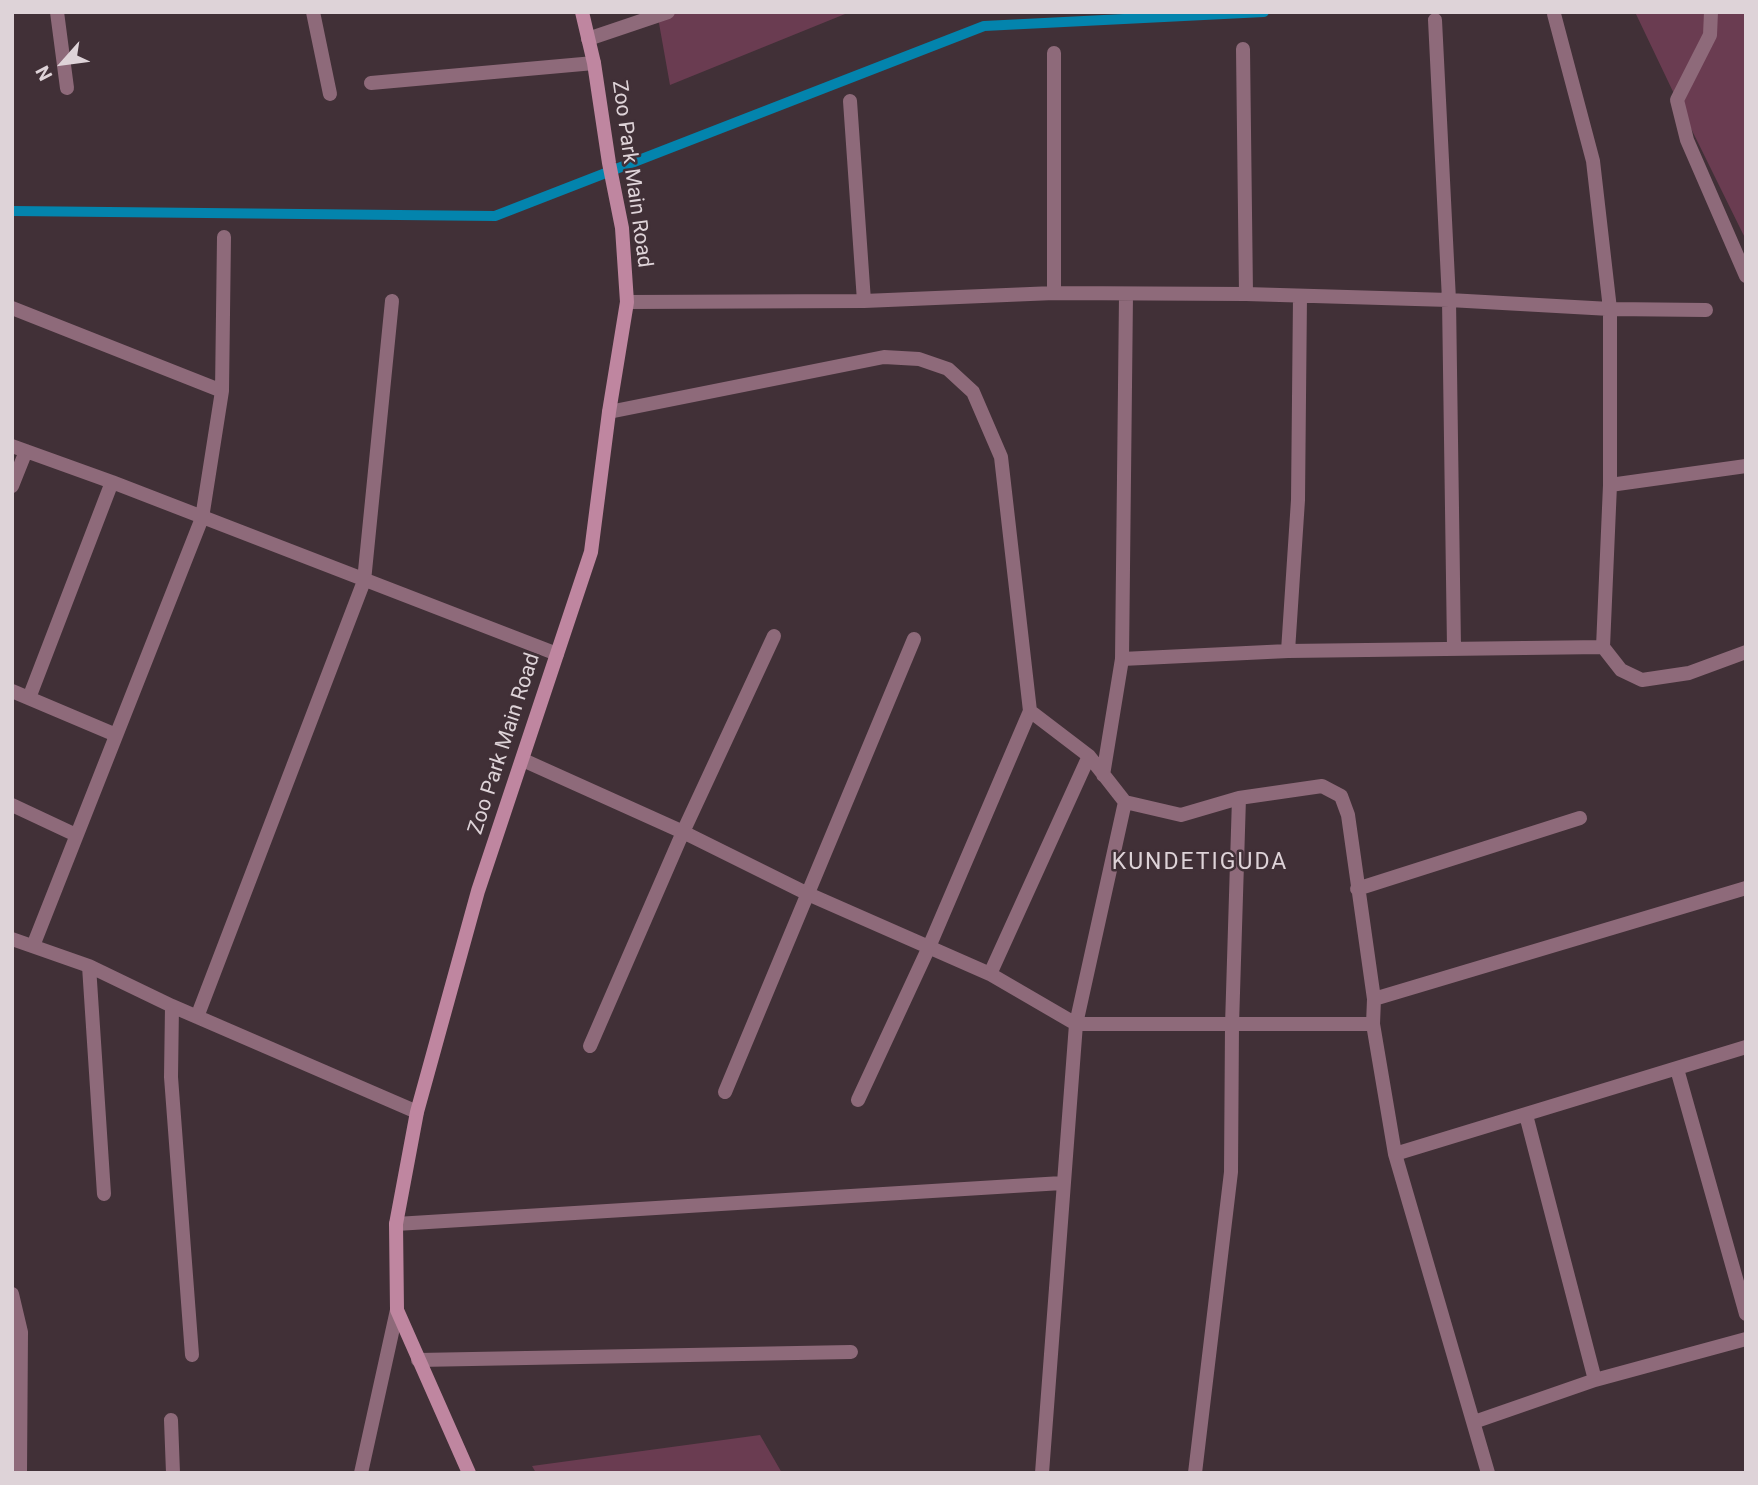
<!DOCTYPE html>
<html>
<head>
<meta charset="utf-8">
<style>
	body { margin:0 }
	#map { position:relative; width:1758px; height:1485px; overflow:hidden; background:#413037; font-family:Roboto,sans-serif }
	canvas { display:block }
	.frame { position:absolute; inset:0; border:14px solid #ded3d8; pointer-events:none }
	.north { position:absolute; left:28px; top:28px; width:70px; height:70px; -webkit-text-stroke:5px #413037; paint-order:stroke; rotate:242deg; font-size:19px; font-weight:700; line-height:28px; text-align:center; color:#ded3d8 }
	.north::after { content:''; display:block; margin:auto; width:24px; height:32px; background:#ded3d8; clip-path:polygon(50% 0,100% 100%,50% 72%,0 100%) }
</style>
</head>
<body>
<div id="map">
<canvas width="1758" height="1485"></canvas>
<div class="frame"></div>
<div class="north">N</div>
</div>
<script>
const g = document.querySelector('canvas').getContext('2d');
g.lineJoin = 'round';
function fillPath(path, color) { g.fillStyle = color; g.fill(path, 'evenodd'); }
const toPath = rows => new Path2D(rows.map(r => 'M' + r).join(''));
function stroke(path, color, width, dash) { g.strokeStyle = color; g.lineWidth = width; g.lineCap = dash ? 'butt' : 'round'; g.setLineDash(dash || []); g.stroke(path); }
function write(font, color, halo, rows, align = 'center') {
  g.font = font + ' Roboto,sans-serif'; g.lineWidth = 5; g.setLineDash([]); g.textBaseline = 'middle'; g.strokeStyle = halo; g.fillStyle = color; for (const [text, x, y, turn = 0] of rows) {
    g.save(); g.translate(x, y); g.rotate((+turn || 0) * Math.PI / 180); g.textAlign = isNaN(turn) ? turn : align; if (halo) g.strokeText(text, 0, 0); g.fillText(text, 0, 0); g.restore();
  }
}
const green = toPath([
	[657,12,850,12,670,85],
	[1635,12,1746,12,1746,240,1677,100],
	[760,1435,782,1473,536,1473,532,1466]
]);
const stream = toPath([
	[12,211,495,216,984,26,1264,12]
]);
const minor = toPath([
	[57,12,67,88],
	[313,12,330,94],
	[1711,12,1710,35,1677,100,1687,140,1746,276],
	[1554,14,1593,161,1610,309,1610,485,1603,647,1621,670,1642,680,1689,673,1746,652],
	[1435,20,1449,300,1454,648],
	[588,39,668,12],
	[1243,49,1246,294],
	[371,83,594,63],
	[850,101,864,301],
	[1054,293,1054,53],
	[627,302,864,301,1054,293,1246,294,1449,300,1610,309,1706,310],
	[12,308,222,391],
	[609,412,884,357,919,359,948,369,973,392,1001,457,1030,711,929,947,858,1100],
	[12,446,112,482,557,654],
	[1610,485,1746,466],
	[12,486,26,451],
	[1288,651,1298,500,1300,296],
	[1122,659,1288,651,1603,647],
	[12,691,116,735],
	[29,698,112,482],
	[1030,711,1089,756,1125,802,1181,815,1239,798,1322,786,1341,796,1348,815,1374,999,1373,1024,1395,1154,1488,1473],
	[523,760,683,832,808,894,990,974,1076,1024,1373,1024],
	[1103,775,1122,659,1126,295],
	[12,805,76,835],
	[1357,889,1580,818],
	[12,939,89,966,172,1006,417,1112],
	[33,946,202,518,222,391,224,237],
	[89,966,104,1194],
	[990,974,1089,756],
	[1374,999,1746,888],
	[172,1006,171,1077,192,1355],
	[197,1017,364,581,392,301],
	[590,1046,683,832,774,636],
	[1677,1069,1746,1314],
	[725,1092,914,639],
	[1526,1115,1595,1380],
	[1395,1154,1746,1047],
	[396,1224,1062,1183],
	[12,1294,21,1332,20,1473],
	[418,1360,851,1352],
	[171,1420,173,1473],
	[1474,1422,1595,1380,1746,1339],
	[361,1473,397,1310],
	[1042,1473,1076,1024,1125,802],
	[1195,1473,1231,1172,1232,1025,1239,798]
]);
const secondary = toPath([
	[469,1473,397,1310,396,1224,417,1112,478,891,591,552,609,412,627,302,622,228,609,163,594,63,582,12]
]);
const streetNames = [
	["Zoo Park Main Road",631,174,82],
	["Zoo Park Main Road",505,744,-72]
];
const neighbourhoodNames = [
	["KUNDETIGUDA",1200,863]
];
fillPath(green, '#6a3c51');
stroke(stream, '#0384ad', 10);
stroke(minor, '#8e6a7a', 14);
stroke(secondary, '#bf86a0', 14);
write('21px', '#ded3d8', '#413037', streetNames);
g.letterSpacing = '2px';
write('23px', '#ded3d8', '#413037', neighbourhoodNames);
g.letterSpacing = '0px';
</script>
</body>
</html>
